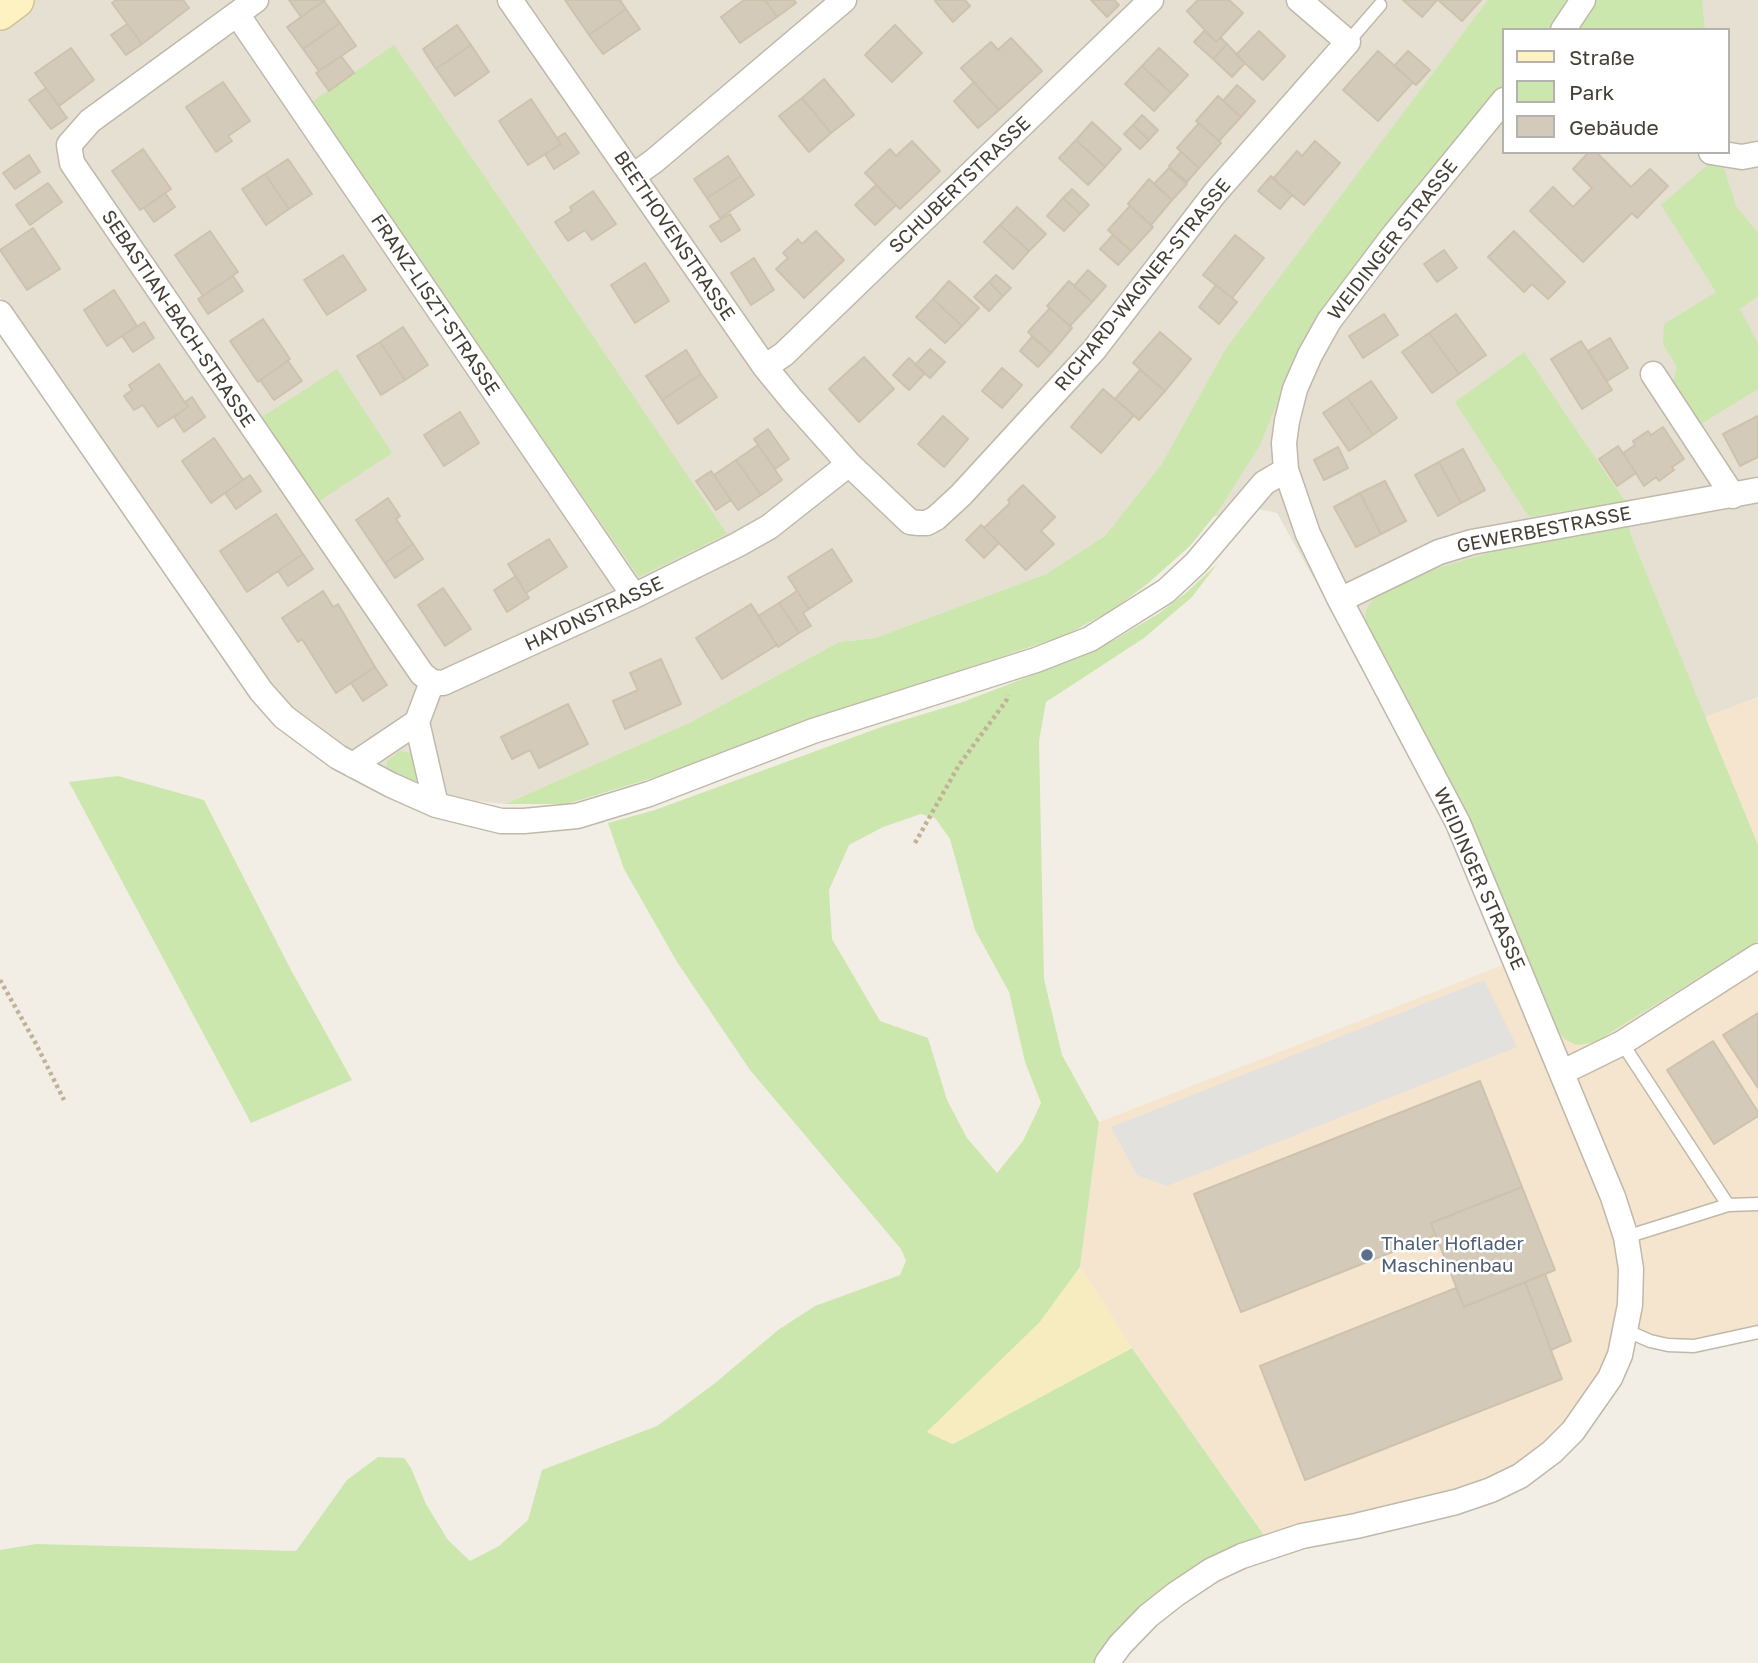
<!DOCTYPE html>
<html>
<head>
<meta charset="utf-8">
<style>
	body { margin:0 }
	#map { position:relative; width:1758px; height:1663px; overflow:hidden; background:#f2eee5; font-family:"Golos Text",sans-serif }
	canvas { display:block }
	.legend { position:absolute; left:1502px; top:28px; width:228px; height:126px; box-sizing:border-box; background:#fff; border:2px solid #b4b2ae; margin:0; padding:9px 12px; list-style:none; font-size:21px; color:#443e34 }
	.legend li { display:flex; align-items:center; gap:14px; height:35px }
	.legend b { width:35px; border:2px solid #b4b2ae }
</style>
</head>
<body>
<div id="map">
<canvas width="1758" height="1663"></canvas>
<ul class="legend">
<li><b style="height:9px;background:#fef1c2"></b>Straße</li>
<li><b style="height:19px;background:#cce7ad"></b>Park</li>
<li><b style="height:19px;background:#d4caba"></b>Gebäude</li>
</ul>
</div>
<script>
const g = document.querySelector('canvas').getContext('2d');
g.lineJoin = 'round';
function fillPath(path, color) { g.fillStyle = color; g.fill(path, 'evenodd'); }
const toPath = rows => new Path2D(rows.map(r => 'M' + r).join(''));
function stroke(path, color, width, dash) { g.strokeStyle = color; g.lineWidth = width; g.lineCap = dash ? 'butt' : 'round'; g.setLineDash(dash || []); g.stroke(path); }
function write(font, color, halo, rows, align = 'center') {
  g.font = font + ' "Golos Text",sans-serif'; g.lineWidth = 5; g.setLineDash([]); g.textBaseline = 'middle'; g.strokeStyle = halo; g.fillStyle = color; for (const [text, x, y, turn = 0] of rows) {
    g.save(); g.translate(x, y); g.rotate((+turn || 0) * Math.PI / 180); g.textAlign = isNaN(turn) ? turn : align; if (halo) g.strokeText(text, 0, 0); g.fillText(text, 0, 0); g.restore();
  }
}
const residential = toPath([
	[0,0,1758,0,1758,697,1706,718,1758,845,1758,941,1576,1045,1277,513,1258,509,1106,535,1046,574,875,638,839,642,691,722,505,804,476,801,420,788,398,778,294,718,225,630,0,297],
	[1504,30,1728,30,1728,152,1504,152]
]);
const commercial = toPath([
	[1758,697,1758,845,1705,717],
	[1758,941,1758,1325,1685,1341,1638,1331,1621,1384,1602,1412,1584,1434,1507,1495,1480,1508,1278,1554,1132,1348,1080,1267,1099,1122,1506,964,1564,1039,1576,1045,1594,1043]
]);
const green = toPath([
	[1488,0,1575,0,1552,30,1504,30,1504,88,1451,151,1289,374,1260,445,1219,510,1190,546,1146,585,1112,610,1066,635,810,721,708,761,567,804,505,804,691,722,839,642,875,638,1046,574,1106,535,1162,464,1225,350],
	[1597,0,1702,0,1705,30,1579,30],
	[394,45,500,199,727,534,639,577,415,255,313,101],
	[1711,162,1724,168,1736,206,1758,233,1758,296,1740,309,1758,344,1758,389,1699,425,1672,385,1677,367,1663,344,1664,324,1716,292,1661,205],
	[1524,352,1579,434,1625,501,1529,517,1455,402],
	[337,369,392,453,318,502,262,417],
	[1629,527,1631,536,1758,845,1758,941,1594,1043,1576,1045,1564,1039,1551,1022,1541,1002,1504,900,1470,820,1366,627,1366,610,1376,595,1418,574,1515,545],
	[1218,563,1192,597,1144,638,1046,702,1039,741,1044,979,1062,1055,1099,1122,1080,1267,1040,1322,927,1432,953,1444,1132,1348,1264,1535,1248,1541,1096,1663,0,1663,0,1550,36,1544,296,1551,347,1480,378,1457,404,1458,411,1468,426,1504,448,1540,470,1561,499,1546,528,1520,542,1470,657,1426,714,1384,778,1330,815,1306,900,1275,906,1261,901,1249,750,1070,677,962,624,869,608,823,655,810,884,726,960,703,1077,658,1116,639,1158,614,1186,593],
	[921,814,935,818,950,839,975,930,1009,992,1025,1062,1041,1103,1023,1141,997,1173,967,1138,947,1100,928,1038,880,1021,832,939,829,890,849,845,883,827],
	[400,751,411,753,420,776,412,784,386,771,387,761],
	[118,776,204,800,291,970,352,1080,251,1123,69,782]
]);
const sand = toPath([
	[1080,1267,1132,1348,952,1444,927,1432,1040,1322]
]);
const parking = toPath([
	[1484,980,1517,1047,1167,1186,1137,1175,1111,1127]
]);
const building = toPath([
	[116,0,183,0,189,8,142,44,112,3,116,0],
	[289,0,325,0,301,17,289,0],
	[565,0,620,0,626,9,589,35,565,0],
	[744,0,765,0,777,17,740,43,721,17,744,0],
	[765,0,794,0,796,3,777,17,765,0],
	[937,0,965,0,970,6,953,22,935,1,937,0],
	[1091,0,1114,0,1119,5,1107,17,1091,0],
	[1198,0,1229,0,1243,13,1216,42,1187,11,1198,0],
	[1403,0,1437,0,1422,17,1403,0],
	[1438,0,1481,0,1462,21,1438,0],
	[324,1,340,23,303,49,287,27,324,1],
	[626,9,640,29,603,54,589,35,626,9],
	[340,23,356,46,319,71,303,49,340,23],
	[127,24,142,44,126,55,111,35,127,24],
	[457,25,471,45,436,69,423,49,457,25],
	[895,25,922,53,892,82,865,55,895,25],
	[1204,31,1216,42,1221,38,1227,44,1213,59,1194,42,1204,31],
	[1259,31,1285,56,1263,80,1236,55,1259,31],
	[1011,38,1042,71,999,110,961,68,991,42,998,50,1011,38],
	[1227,44,1245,63,1232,77,1213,59,1227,44],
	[471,45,489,72,455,96,436,69,471,45],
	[71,48,94,80,59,106,35,73,71,48],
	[1159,48,1188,75,1171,93,1142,66,1159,48],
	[1378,51,1413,82,1378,121,1343,90,1378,51],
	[1408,51,1430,70,1416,85,1394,66,1408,51],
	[341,56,354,73,329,91,316,73,341,56],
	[1142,66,1171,93,1154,111,1125,84,1142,66],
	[824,79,854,115,831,133,802,98,824,79],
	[223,82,250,121,228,136,232,141,216,152,186,107,223,82],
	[974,82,999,110,978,128,954,101,974,82],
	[1237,85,1255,101,1241,117,1223,101,1237,85],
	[46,88,67,118,51,129,29,100,46,88],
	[1218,96,1241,117,1219,141,1196,121,1218,96],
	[802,98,831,133,809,152,779,116,802,98],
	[531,99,561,144,528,165,499,121,531,99],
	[1142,115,1158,130,1149,140,1133,125,1142,115],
	[1092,122,1121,149,1105,167,1076,140,1092,122],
	[1199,123,1221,143,1199,168,1177,148,1199,123],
	[1133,125,1149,140,1140,149,1124,134,1133,125],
	[565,133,579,153,554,169,545,154,561,144,557,138,565,133],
	[1076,140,1105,167,1088,185,1059,158,1076,140],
	[912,141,940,171,900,209,865,173,890,149,896,156,912,141],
	[1315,141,1340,163,1304,205,1273,179,1297,151,1302,156,1315,141],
	[143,149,171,189,140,210,112,171,143,149],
	[1181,152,1199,168,1187,182,1169,166,1181,152],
	[1589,152,1596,152,1631,187,1650,169,1668,186,1637,218,1632,213,1583,262,1530,211,1553,187,1573,207,1592,188,1573,169,1589,152],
	[29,155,40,172,15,189,3,173,29,155],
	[728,156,741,176,707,198,694,179,728,156],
	[288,159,312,194,289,209,265,174,288,159],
	[1169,168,1187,184,1172,200,1154,184,1169,168],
	[265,174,289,209,266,225,242,189,265,174],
	[741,176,754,195,720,218,707,198,741,176],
	[1271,176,1292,195,1280,209,1258,191,1271,176],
	[1149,179,1172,200,1151,225,1128,204,1149,179],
	[48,183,62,202,30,225,16,205,48,183],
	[876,185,896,205,875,225,855,205,876,185],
	[1072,189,1089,205,1080,214,1063,198,1072,189],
	[593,191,616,224,592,240,585,230,568,241,555,222,572,211,570,207,593,191],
	[165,193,175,207,154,222,144,208,165,193],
	[1063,198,1080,214,1064,231,1047,216,1063,198],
	[1130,206,1153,227,1131,251,1108,230,1130,206],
	[1017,207,1046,234,1029,251,1000,225,1017,207],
	[730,214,740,230,721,242,710,226,730,214],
	[1000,225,1029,251,1013,269,984,242,1000,225],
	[33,228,60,269,27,290,0,250,33,228],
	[210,231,238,272,203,296,175,255,210,231],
	[816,231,844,260,804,298,776,269,788,258,783,253,798,239,802,244,816,231],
	[1514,231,1565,282,1548,299,1532,284,1524,292,1488,257,1514,231],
	[1113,235,1131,251,1118,265,1100,249,1113,235],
	[1235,235,1264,258,1232,298,1203,275,1235,235],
	[1444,250,1457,268,1437,282,1424,264,1444,250],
	[343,255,366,290,327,315,304,280,343,255],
	[754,258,774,290,751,305,731,273,754,258],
	[645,263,669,301,635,323,611,285,645,263],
	[1088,270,1106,286,1092,302,1074,286,1088,270],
	[996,275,1011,288,1003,296,989,282,996,275],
	[233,276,243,291,208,314,198,299,233,276],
	[949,281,979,308,962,326,933,299,949,281],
	[1069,281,1092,302,1070,326,1047,306,1069,281],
	[989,282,1003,296,989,311,974,297,989,282],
	[1216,285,1237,302,1219,324,1199,307,1216,285],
	[114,290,137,326,107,346,84,310,114,290],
	[933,299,962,326,945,343,916,317,933,299],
	[1050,308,1072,328,1051,353,1028,332,1050,308],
	[1384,314,1398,335,1363,358,1349,336,1384,314],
	[1456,314,1486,355,1459,374,1429,333,1456,314],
	[263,319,290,359,258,382,230,341,263,319],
	[144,322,154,338,133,352,122,336,144,322],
	[403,327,428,365,405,380,380,342,403,327],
	[1160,332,1191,359,1165,391,1133,363,1160,332],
	[1429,333,1459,374,1432,393,1402,352,1429,333],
	[1032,337,1051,353,1038,367,1020,351,1032,337],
	[1610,338,1628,368,1607,381,1588,351,1610,338],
	[1581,341,1612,390,1582,409,1551,359,1581,341],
	[380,342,405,380,381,395,357,356,380,342],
	[930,349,945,362,930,378,915,365,930,349],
	[686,350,701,374,662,400,646,376,686,350],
	[864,357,894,389,859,422,829,389,864,357],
	[909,358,925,373,909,390,893,375,909,358],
	[288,361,302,381,274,400,260,380,288,361],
	[159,364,188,407,158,427,143,405,134,410,124,396,132,390,129,385,159,364],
	[1002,368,1022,385,1002,408,982,391,1002,368],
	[1140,370,1165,391,1139,420,1115,399,1140,370],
	[701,374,717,397,678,424,662,400,701,374],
	[1371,381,1397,418,1373,435,1347,397,1371,381],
	[1103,389,1134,415,1101,453,1071,427,1103,389],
	[192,397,205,417,184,432,174,417,188,407,185,402,192,397],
	[1347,397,1373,435,1349,451,1323,413,1347,397],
	[460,412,479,443,444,466,424,435,460,412],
	[943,416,968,439,944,467,918,444,943,416],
	[1758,416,1758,457,1740,466,1723,434,1758,416],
	[1663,427,1684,459,1672,467,1674,470,1659,481,1656,477,1644,486,1623,453,1635,445,1633,441,1648,431,1651,435,1663,427],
	[768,429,789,459,775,469,754,439,768,429],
	[214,438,243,480,211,503,182,461,214,438],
	[758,445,782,480,761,495,736,460,758,445],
	[1618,446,1636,473,1617,486,1599,459,1618,446],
	[1338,447,1348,468,1324,480,1314,460,1338,447],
	[1463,449,1485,490,1461,503,1439,462,1463,449],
	[736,460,761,495,738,510,714,475,736,460],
	[1439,462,1461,503,1438,516,1415,475,1439,462],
	[711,471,731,500,716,510,696,481,711,471],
	[250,475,261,491,236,509,225,493,250,475],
	[1385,481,1406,521,1381,534,1360,493,1385,481],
	[1023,485,1055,517,1041,531,1054,544,1026,570,984,528,1010,503,1008,500,1023,485],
	[1360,493,1381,534,1356,547,1334,507,1360,493],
	[388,498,400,516,396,519,413,544,385,563,356,520,388,498],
	[276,514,303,554,247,592,220,551,276,514],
	[981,525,999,543,984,558,966,540,981,525],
	[549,539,567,567,526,593,508,564,549,539],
	[413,544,423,559,395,578,385,563,413,544],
	[832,549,852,581,809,609,788,577,832,549],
	[303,554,313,569,288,586,278,571,303,554],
	[516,576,529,598,507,612,494,590,516,576],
	[443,588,471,629,445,646,418,605,443,588],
	[323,591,333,607,338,604,375,667,336,693,302,639,298,642,282,618,323,591],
	[797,591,809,609,803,613,811,626,799,633,779,603,797,591],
	[779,603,799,633,778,647,758,616,779,603],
	[751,604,777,645,722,679,696,638,751,604],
	[661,659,681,704,625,729,613,701,638,690,630,673,661,659],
	[375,667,387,685,363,701,351,683,375,667],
	[568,704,588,744,539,768,530,750,512,759,501,737,568,704],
	[1758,1013,1758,1088,1723,1035,1758,1013],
	[1713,1041,1758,1112,1758,1116,1714,1144,1667,1070,1713,1041],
	[1480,1081,1522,1187,1431,1223,1435,1235,1241,1312,1194,1194,1480,1081],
	[1522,1187,1555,1270,1464,1307,1431,1223,1522,1187],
	[1545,1274,1571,1341,1551,1350,1525,1282,1545,1274],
	[1525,1282,1562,1379,1305,1480,1260,1366,1456,1288,1464,1307,1525,1282]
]);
const path = toPath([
	[915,843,959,765,1006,701,1008,695],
	[0,980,35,1042,64,1100]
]);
const lane = toPath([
	[1348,42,1380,5],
	[1622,1043,1728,1205],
	[1626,1237,1728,1205,1758,1204],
	[1625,1330,1650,1341,1668,1345,1694,1346,1758,1332]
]);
const street = toPath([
	[256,0,90,121,69,145,72,163,422,674,432,682],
	[510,0,765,367,792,400,849,464,910,522,919,523,927,523,936,518,961,495,1094,350,1215,193,1348,42,1299,0],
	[237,14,634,596],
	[1563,30,1583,0],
	[1711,152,1742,157,1758,154],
	[633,176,654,161,844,0],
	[0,313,261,691,284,717,338,757,391,785,436,805,501,821,524,821,577,816,649,794,813,731,1036,660,1090,639,1166,591,1196,563,1264,483,1286,470],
	[765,367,784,354,1151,0],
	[1653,374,1733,496],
	[1340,600,1439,552,1472,542,1758,490],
	[417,722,436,805],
	[353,765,417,722,432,682,443,683,634,596,737,545,769,527,849,464],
	[1563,1072,1622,1043,1758,956],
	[1107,1663,1120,1645,1148,1616,1176,1594,1212,1570,1242,1556,1302,1536,1356,1526,1456,1502,1491,1490,1520,1476,1552,1452,1573,1431,1610,1378,1620,1355,1630,1305,1631,1269,1626,1237,1613,1197,1458,823,1340,600,1308,534,1286,470,1284,443,1287,421,1295,389,1310,355,1329,321,1393,236,1504,100]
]);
const secondary = toPath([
	[0,12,16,0]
]);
const markers = [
	[1367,1255,7,"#5c6f8a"]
];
const streetNames = [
	["SCHUBERTSTRASSE",960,185,-44],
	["BEETHOVENSTRASSE",674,236,56],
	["WEIDINGER STRASSE",1393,240,-52],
	["RICHARD-WAGNER-STRASSE",1143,285,-51],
	["FRANZ-LISZT-STRASSE",435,305,56],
	["SEBASTIAN-BACH-STRASSE",178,319,56],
	["GEWERBESTRASSE",1544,530,-11],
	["HAYDNSTRASSE",594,614,-25],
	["WEIDINGER STRASSE",1479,879,66]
];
const serviceNames = [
	["Thaler Hoflader",1381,1244],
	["Maschinenbau",1381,1266]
];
fillPath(residential, '#e6e0d3');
fillPath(commercial, '#f5e5cf');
fillPath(green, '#cce7ad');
fillPath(sand, '#f7ecc0');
fillPath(parking, '#e3e1dd');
fillPath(building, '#d4caba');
stroke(building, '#cec2ad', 2);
stroke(lane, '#c0b9aa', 15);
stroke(street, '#c0b9aa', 27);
stroke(secondary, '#d2c294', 38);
stroke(path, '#bfb299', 4.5, [3.5, 3.5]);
stroke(lane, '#fff', 12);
stroke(street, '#fff', 24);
stroke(secondary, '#fef1c2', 35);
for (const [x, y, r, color] of markers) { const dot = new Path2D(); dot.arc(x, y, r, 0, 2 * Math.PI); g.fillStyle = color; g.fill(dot); stroke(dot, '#fff', 2.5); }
write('19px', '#443e34', '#fff', streetNames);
write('19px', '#4e5e75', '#fff', serviceNames, 'left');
</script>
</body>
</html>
